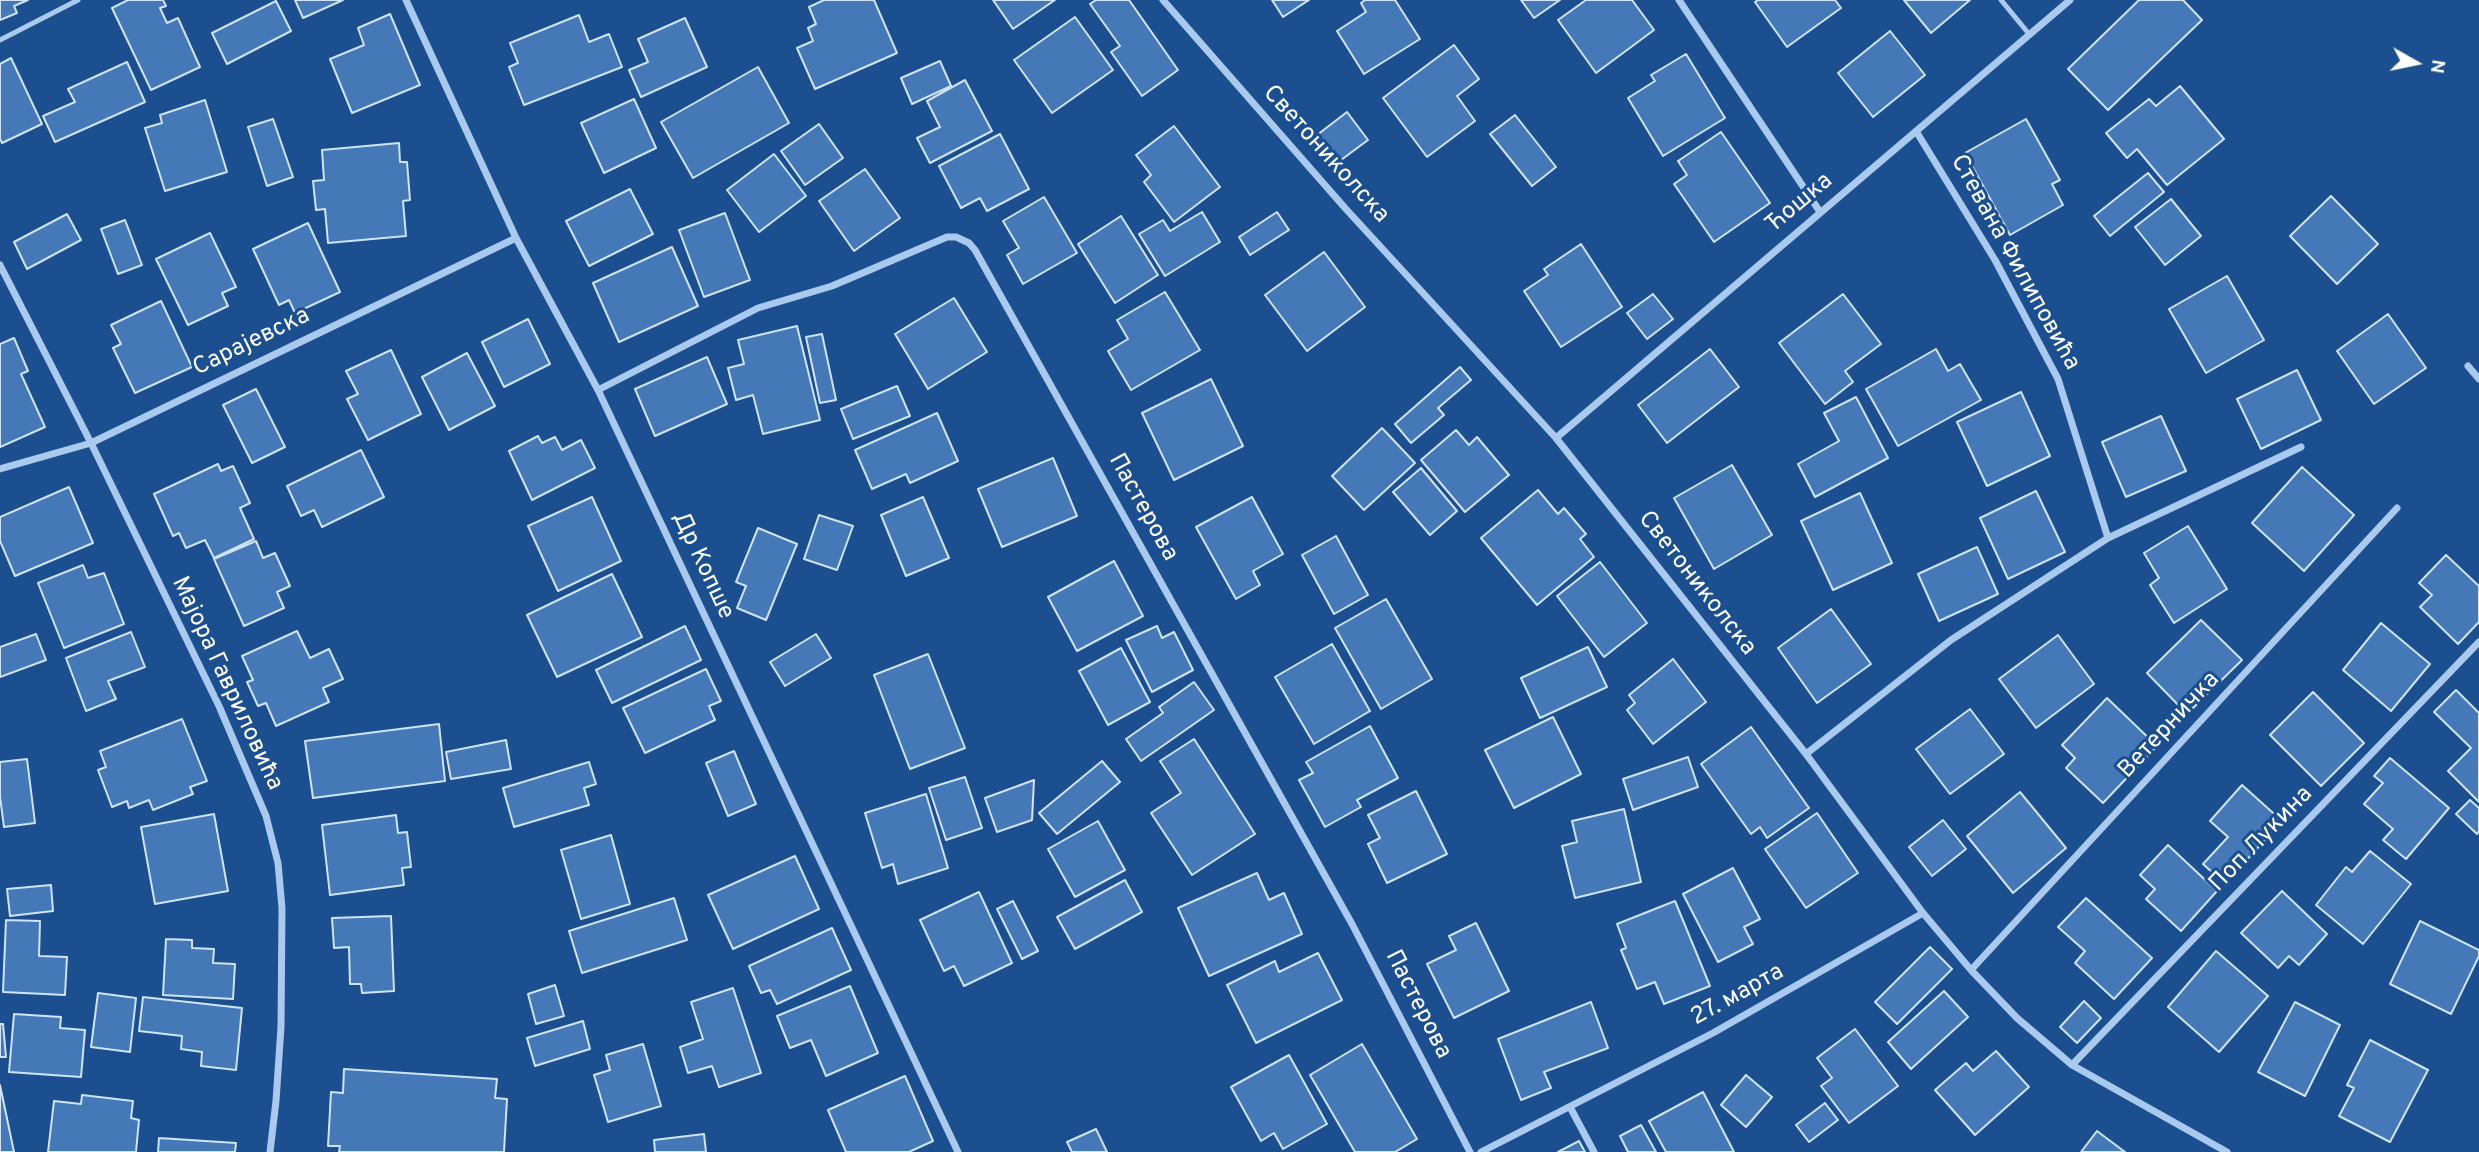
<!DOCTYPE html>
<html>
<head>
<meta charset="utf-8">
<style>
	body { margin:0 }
	#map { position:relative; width:2479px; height:1152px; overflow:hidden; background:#1b4f8f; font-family:Overpass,sans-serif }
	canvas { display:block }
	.north { position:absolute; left:2381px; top:28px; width:70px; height:70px; -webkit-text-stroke:5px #1b4f8f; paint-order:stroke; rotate:99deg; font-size:19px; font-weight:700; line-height:28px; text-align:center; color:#fff }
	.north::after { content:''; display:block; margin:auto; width:24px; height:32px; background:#fff; clip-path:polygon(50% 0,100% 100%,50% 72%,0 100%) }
</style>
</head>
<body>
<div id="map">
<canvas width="2479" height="1152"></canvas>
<div class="north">N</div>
</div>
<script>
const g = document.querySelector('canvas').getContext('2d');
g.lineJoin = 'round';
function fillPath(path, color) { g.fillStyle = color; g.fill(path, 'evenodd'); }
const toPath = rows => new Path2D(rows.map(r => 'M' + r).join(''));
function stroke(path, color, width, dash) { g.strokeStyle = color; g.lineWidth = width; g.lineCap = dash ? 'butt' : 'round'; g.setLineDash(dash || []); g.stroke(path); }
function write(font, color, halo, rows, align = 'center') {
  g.font = font + ' Overpass,sans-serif'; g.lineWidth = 6; g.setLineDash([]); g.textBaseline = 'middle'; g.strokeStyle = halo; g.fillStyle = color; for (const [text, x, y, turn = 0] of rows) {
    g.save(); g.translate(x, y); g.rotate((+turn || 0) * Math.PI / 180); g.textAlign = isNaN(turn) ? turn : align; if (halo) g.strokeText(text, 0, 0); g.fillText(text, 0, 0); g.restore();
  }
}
const building = toPath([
	[0,0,28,0,14,6,17,13,0,20,0,0],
	[128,0,163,0,166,6,160,8,167,23,178,18,200,67,151,90,112,8,128,0],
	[295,0,343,0,303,18,295,0],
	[824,0,874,0,897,53,815,89,797,48,813,41,808,28,816,24,809,7,824,0],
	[993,0,1055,0,1013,29,993,0],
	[1096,0,1129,0,1178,70,1142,96,1111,52,1120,46,1090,4,1096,0],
	[1272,0,1309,0,1283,17,1272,0],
	[1365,0,1395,0,1420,39,1364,74,1337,31,1366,12,1361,3,1365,0],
	[1521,0,1560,0,1534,18,1521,0],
	[1586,0,1632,0,1654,30,1596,73,1558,20,1586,0],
	[1758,0,1835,0,1841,8,1787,47,1755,2,1758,0],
	[1904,0,1970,0,1931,33,1904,0],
	[2139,0,2183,0,2202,20,2108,110,2068,69,2139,0],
	[276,1,291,31,227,64,212,33,276,1],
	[390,14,420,85,352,113,330,59,364,45,358,28,390,14],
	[579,15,589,42,609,34,622,67,524,105,509,67,518,63,510,43,579,15],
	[1075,17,1113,70,1052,113,1014,60,1075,17],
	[685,18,707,67,641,97,629,70,648,62,638,39,685,18],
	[1890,31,1925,75,1873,117,1838,73,1890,31],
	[1454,45,1479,79,1457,96,1475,121,1427,157,1383,98,1454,45],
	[1686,54,1725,118,1663,156,1628,98,1655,81,1651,75,1686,54],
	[11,58,42,124,2,143,0,139,0,64,11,58],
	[940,61,951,86,912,104,901,78,940,61],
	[127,62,145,102,55,142,43,116,75,102,68,89,127,62],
	[758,67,789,123,693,178,661,122,758,67],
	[965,80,992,131,930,163,917,138,940,127,927,101,965,80],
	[2180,86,2224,139,2167,185,2137,149,2127,158,2106,133,2149,99,2156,106,2180,86],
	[634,99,656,148,604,173,581,123,634,99],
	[205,100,227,172,165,191,145,128,162,123,160,115,205,100],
	[1347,112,1368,140,1337,163,1317,135,1347,112],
	[1515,115,1556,167,1532,186,1490,134,1515,115],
	[273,119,293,177,267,186,248,127,273,119],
	[2026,119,2060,180,2052,184,2063,205,2010,235,1965,153,2026,119],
	[819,124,843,158,805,185,781,151,819,124],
	[1174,126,1220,187,1174,222,1144,182,1151,175,1136,155,1174,126],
	[1721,132,1770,203,1714,242,1674,184,1687,175,1678,161,1721,132],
	[1000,134,1029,189,987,211,980,198,961,208,939,166,1000,134],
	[399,143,400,162,407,162,410,200,403,201,406,236,328,243,325,209,316,210,313,181,324,180,322,150,399,143],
	[774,154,806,196,759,232,727,190,774,154],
	[865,169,900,218,854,251,819,201,865,169],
	[2148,173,2164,192,2110,236,2094,216,2148,173],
	[630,189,653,234,589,266,566,221,630,189],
	[2331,196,2378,244,2337,284,2290,236,2331,196],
	[1044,197,1077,253,1023,284,1007,255,1019,248,1003,221,1044,197],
	[2171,199,2201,236,2165,265,2135,227,2171,199],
	[1202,212,1220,242,1165,276,1139,234,1163,220,1170,231,1202,212],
	[1277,212,1289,230,1250,255,1239,237,1277,212],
	[725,213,750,280,704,297,679,230,725,213],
	[67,214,81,240,27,269,14,242,67,214],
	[1121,216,1158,275,1115,303,1078,244,1121,216],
	[125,220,142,265,118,274,101,229,125,220],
	[308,223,340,292,295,313,289,300,279,305,253,249,308,223],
	[210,233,236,287,222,293,228,306,188,325,156,259,210,233],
	[1581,244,1622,307,1561,347,1524,291,1548,275,1544,269,1581,244],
	[672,247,698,306,619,342,593,283,672,247],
	[1324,252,1365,307,1307,351,1265,295,1324,252],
	[2227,276,2264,340,2206,373,2169,309,2227,276],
	[1165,292,1200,350,1131,390,1108,351,1128,339,1117,320,1165,292],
	[1653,294,1673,319,1647,339,1627,313,1653,294],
	[1843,294,1881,344,1845,371,1853,382,1825,404,1779,343,1843,294],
	[954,298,987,352,928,389,895,334,954,298],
	[161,301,192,367,135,393,113,348,121,344,111,325,161,301],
	[2388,314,2426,368,2374,404,2337,351,2388,314],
	[528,319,550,364,504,387,482,342,528,319],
	[797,326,820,420,763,434,753,395,736,400,728,368,744,364,738,340,797,326],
	[822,334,836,400,820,403,806,337,822,334],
	[14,338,28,371,21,374,45,427,0,447,0,344,14,338],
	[1710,349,1739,387,1667,443,1638,405,1710,349],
	[1936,349,1948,371,1960,364,1981,400,1898,446,1866,389,1936,349],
	[391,350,421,414,368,440,347,399,358,394,346,371,391,350],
	[467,353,495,406,449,430,422,377,467,353],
	[707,357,727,404,655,436,635,389,707,357],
	[1460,367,1471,380,1438,408,1444,415,1411,443,1395,424,1460,367],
	[2297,370,2321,420,2261,449,2237,399,2297,370],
	[1211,379,1243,446,1174,480,1142,413,1211,379],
	[897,386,910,416,853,439,841,409,897,386],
	[256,389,285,447,252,463,223,405,256,389],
	[2021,392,2050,456,1987,486,1957,422,2021,392],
	[1856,397,1888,458,1815,497,1798,464,1839,441,1824,413,1856,397],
	[937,413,958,461,910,483,906,474,872,489,855,450,937,413],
	[2161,416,2186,471,2126,497,2102,442,2161,416],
	[1382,428,1415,463,1364,510,1332,476,1382,428],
	[1456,430,1469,445,1477,437,1509,475,1465,512,1421,460,1456,430],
	[538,436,542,443,555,437,562,450,581,440,595,468,532,500,509,451,538,436],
	[361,450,384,497,322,527,314,510,301,516,287,486,361,450],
	[1053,458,1077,516,1002,547,978,489,1053,458],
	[218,464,221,471,233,466,250,503,240,508,254,539,214,558,205,540,186,548,179,533,173,536,154,494,218,464],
	[1732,465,1772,535,1714,569,1674,498,1732,465],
	[2302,467,2354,515,2304,571,2252,523,2302,467],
	[1421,468,1457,511,1430,535,1393,492,1421,468],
	[69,487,93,543,15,576,0,541,0,517,69,487],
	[1538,490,1558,514,1564,508,1586,534,1580,539,1594,557,1537,605,1481,538,1538,490],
	[2036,491,2065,552,2008,579,1980,518,2036,491],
	[1860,493,1892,563,1833,590,1801,521,1860,493],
	[592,497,621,561,558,591,528,526,592,497],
	[923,497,949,558,906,576,881,515,923,497],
	[1252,497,1283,554,1253,571,1260,585,1236,599,1196,527,1252,497],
	[819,515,853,526,837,570,804,559,819,515],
	[2188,526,2227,589,2174,623,2150,585,2159,578,2144,553,2188,526],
	[758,528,797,544,766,620,737,608,746,586,736,582,758,528],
	[1336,536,1368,595,1334,614,1302,555,1336,536],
	[256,541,263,558,275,553,290,586,277,592,284,608,244,626,214,559,256,541],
	[1977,547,1998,594,1939,621,1918,574,1977,547],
	[2446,555,2479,586,2479,622,2458,644,2420,607,2432,595,2419,583,2446,555],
	[1114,561,1143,616,1077,651,1048,597,1114,561],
	[1600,562,1647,623,1604,657,1557,596,1600,562],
	[83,565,88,578,104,573,124,624,64,648,38,583,83,565],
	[612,574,642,637,557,677,527,615,612,574],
	[1386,599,1432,679,1381,709,1335,628,1386,599],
	[1831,609,1871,664,1817,703,1778,648,1831,609],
	[2201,620,2242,660,2187,714,2147,673,2201,620],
	[2381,623,2430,664,2391,711,2343,670,2381,623],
	[685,626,701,660,612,703,596,670,685,626],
	[1157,626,1162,638,1174,632,1193,670,1152,692,1126,640,1157,626],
	[297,631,310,658,329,649,343,679,323,688,329,702,276,726,266,703,258,706,247,682,253,680,242,656,297,631],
	[131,632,145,667,108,681,116,699,86,711,66,658,131,632],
	[36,634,46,660,0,677,0,647,36,634],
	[816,634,831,658,785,686,770,662,816,634],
	[2058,635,2094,684,2036,728,1999,679,2058,635],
	[1332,644,1370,711,1314,744,1275,677,1332,644],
	[1588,647,1607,687,1540,718,1521,678,1588,647],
	[1121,648,1150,702,1108,725,1079,671,1121,648],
	[928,654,965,748,910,769,874,675,928,654],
	[1673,659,1706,702,1653,744,1627,710,1635,703,1629,695,1673,659],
	[706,669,721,701,709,706,715,720,645,753,623,708,706,669],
	[1194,682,1214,710,1141,761,1126,739,1163,713,1159,707,1194,682],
	[2456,690,2479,713,2479,802,2448,771,2471,748,2434,712,2456,690],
	[2313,692,2364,743,2321,786,2270,735,2313,692],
	[2107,698,2157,746,2103,803,2066,768,2075,758,2062,745,2107,698],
	[1970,709,2004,754,1950,794,1916,749,1970,709],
	[1553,717,1581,774,1514,808,1485,750,1553,717],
	[182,719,207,781,190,787,193,794,153,810,149,800,129,808,127,801,112,807,98,770,106,767,100,751,182,719],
	[439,724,445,781,313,798,305,741,439,724],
	[1370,726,1398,778,1357,800,1361,807,1325,827,1299,780,1313,773,1306,762,1370,726],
	[1751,727,1809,808,1767,838,1760,827,1751,834,1701,764,1751,727],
	[1194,739,1255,834,1192,875,1151,813,1181,793,1160,761,1194,739],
	[506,740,511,769,451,779,446,752,506,740],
	[734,751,756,804,728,816,706,763,734,751],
	[1688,757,1698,787,1633,810,1623,779,1688,757],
	[2390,758,2449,808,2406,859,2383,840,2393,829,2364,804,2383,783,2374,776,2390,758],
	[27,759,35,823,4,827,0,797,0,762,27,759],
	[1102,761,1120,782,1057,834,1039,813,1102,761],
	[589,762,596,784,584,788,589,805,514,827,503,788,589,762],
	[965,777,982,828,946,840,929,788,965,777],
	[1034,780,1032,820,997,832,985,798,1034,780],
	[2242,785,2282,821,2225,884,2203,864,2228,837,2210,821,2242,785],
	[1416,791,1447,854,1387,883,1368,844,1380,838,1368,815,1416,791],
	[2020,792,2066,848,2013,893,1967,836,2020,792],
	[926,794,948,868,898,884,893,864,882,868,865,813,926,794],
	[2470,800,2479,808,2479,831,2477,834,2456,814,2470,800],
	[1624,809,1641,882,1575,898,1562,846,1577,842,1572,821,1624,809],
	[1817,813,1858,873,1806,908,1765,849,1817,813],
	[214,814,228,891,155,904,141,827,214,814],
	[396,815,398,833,407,832,411,867,402,868,404,885,330,895,322,825,396,815],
	[1943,820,1966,849,1932,876,1909,847,1943,820],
	[1098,821,1125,870,1075,897,1048,849,1098,821],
	[611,835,630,904,581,919,561,850,611,835],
	[2168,845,2217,891,2181,931,2146,899,2155,889,2140,875,2168,845],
	[2370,851,2411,884,2363,944,2316,905,2346,867,2352,872,2370,851],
	[795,856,819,909,733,949,708,895,795,856],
	[1733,868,1760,919,1744,927,1753,944,1718,962,1683,894,1733,868],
	[1257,873,1269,900,1284,893,1302,934,1209,976,1178,908,1257,873],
	[1125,880,1142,912,1075,949,1057,917,1125,880],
	[51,885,53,911,10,916,7,889,51,885],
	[2282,891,2327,934,2299,965,2289,956,2278,968,2241,933,2282,891],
	[979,892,1012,963,964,986,954,966,944,971,920,920,979,892],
	[674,898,687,940,582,973,569,931,674,898],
	[2086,898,2152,958,2114,999,2075,963,2085,951,2058,927,2086,898],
	[1013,901,1038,951,1022,959,997,909,1013,901],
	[1675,901,1710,986,1664,1004,1655,982,1637,989,1621,950,1626,948,1617,924,1675,901],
	[391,916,394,991,362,993,361,984,350,984,349,947,334,948,332,918,391,916],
	[6,920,40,921,39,956,67,957,65,995,3,992,6,920],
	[2420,921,2479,950,2479,956,2451,1014,2390,984,2420,921],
	[1476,923,1509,991,1454,1018,1427,964,1456,950,1449,936,1476,923],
	[832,928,851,970,777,1004,770,990,761,993,749,966,832,928],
	[166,939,192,940,192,948,214,949,213,963,235,964,233,999,163,995,166,939],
	[1930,947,1952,969,1897,1024,1875,1002,1930,947],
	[2216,951,2268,996,2219,1052,2168,1007,2216,951],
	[1318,953,1342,1000,1256,1043,1227,985,1275,961,1279,972,1318,953],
	[555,985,564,1016,536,1024,528,994,555,985],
	[850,986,878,1053,826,1076,811,1040,790,1048,777,1016,850,986],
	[733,988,761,1073,719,1087,712,1066,688,1073,680,1047,703,1039,691,1002,733,988],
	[1944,991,1968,1017,1911,1069,1888,1042,1944,991],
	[98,993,136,998,130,1052,91,1047,98,993],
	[143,997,242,1008,236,1070,201,1066,202,1052,181,1049,182,1036,139,1031,143,997],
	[2084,1001,2101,1018,2077,1043,2060,1027,2084,1001],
	[1591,1002,1608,1048,1544,1072,1551,1088,1521,1100,1498,1039,1591,1002],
	[2295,1002,2340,1025,2305,1096,2258,1072,2295,1002],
	[14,1014,61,1017,60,1028,85,1030,81,1077,9,1072,14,1014],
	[583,1021,590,1049,535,1066,527,1038,583,1021],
	[0,1024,3,1024,6,1057,0,1057,0,1024],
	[1855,1029,1898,1086,1849,1123,1821,1086,1832,1078,1817,1058,1855,1029],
	[2370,1040,2428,1070,2390,1142,2339,1116,2354,1088,2347,1085,2370,1040],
	[643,1044,661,1106,608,1122,594,1075,610,1070,606,1055,643,1044],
	[1362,1044,1417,1139,1395,1152,1355,1152,1310,1075,1362,1044],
	[1996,1051,2029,1087,1975,1135,1935,1090,1966,1063,1973,1071,1996,1051],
	[1289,1055,1327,1124,1283,1149,1274,1133,1261,1141,1231,1087,1289,1055],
	[344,1069,497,1079,495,1098,507,1099,504,1152,339,1152,340,1146,328,1146,331,1092,343,1093,344,1069],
	[1746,1075,1772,1097,1746,1127,1721,1105,1746,1075],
	[905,1076,933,1141,909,1152,846,1152,828,1110,905,1076],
	[0,1085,14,1152,0,1152,0,1085],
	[1703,1092,1734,1152,1666,1152,1649,1121,1703,1092],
	[82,1095,133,1101,131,1118,139,1120,136,1152,48,1152,54,1101,81,1104,82,1095],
	[1825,1103,1838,1120,1809,1142,1796,1125,1825,1103],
	[1641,1125,1656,1152,1628,1152,1620,1136,1641,1125],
	[1096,1129,1107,1152,1072,1152,1067,1142,1096,1129],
	[2097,1131,2125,1152,2081,1152,2097,1131],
	[704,1134,706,1152,655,1152,654,1140,704,1134],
	[159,1138,236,1143,235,1152,158,1152,159,1138],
	[1579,1141,1585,1152,1558,1152,1579,1141]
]);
const service = toPath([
	[2001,0,2029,34],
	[0,40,78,0]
]);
const minor = toPath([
	[406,0,516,238,598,390,958,1152],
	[1163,0,1345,208,1556,438,1806,754,1923,913,1971,970,2017,1018,2072,1065,2227,1152],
	[1679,0,1820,212],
	[1916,131,1995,260,2058,379,2108,538],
	[0,265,91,443,219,706,266,816,278,863,282,908,281,1027,276,1101,270,1152],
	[2468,366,2479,379],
	[598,390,758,308,832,286,947,237,956,237,969,243,975,250,1352,924,1470,1152],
	[1556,438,2070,0],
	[0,469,91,443,516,238],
	[1806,754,1951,640,2108,538,2301,447],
	[1971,970,2397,508],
	[2072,1065,2479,642],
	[1570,1107,1594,1152],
	[1481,1152,1713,1033,1923,913]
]);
const streetNames = [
	["Светониколска",1325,155,48],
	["Ћошка",1800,204,-40],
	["Стевана Филиповића",2014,263,61],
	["Сарајевска",252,343,-26],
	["Пастерова",1142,508,61],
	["Др Копше",702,566,65],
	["Светониколска",1696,584,52],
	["Мајора Гавриловића",226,684,65],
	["Ветерничка",2170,726,-47],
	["Поп Лукина",2262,840,-46],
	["27. марта",1738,996,-29],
	["Пастерова",1417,1005,63]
];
fillPath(building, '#4478b7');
stroke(building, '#cfe3fa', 2);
stroke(service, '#a9c9ee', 5);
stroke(minor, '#a9c9ee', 7);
write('24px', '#fff', '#1b4f8f', streetNames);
</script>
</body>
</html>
